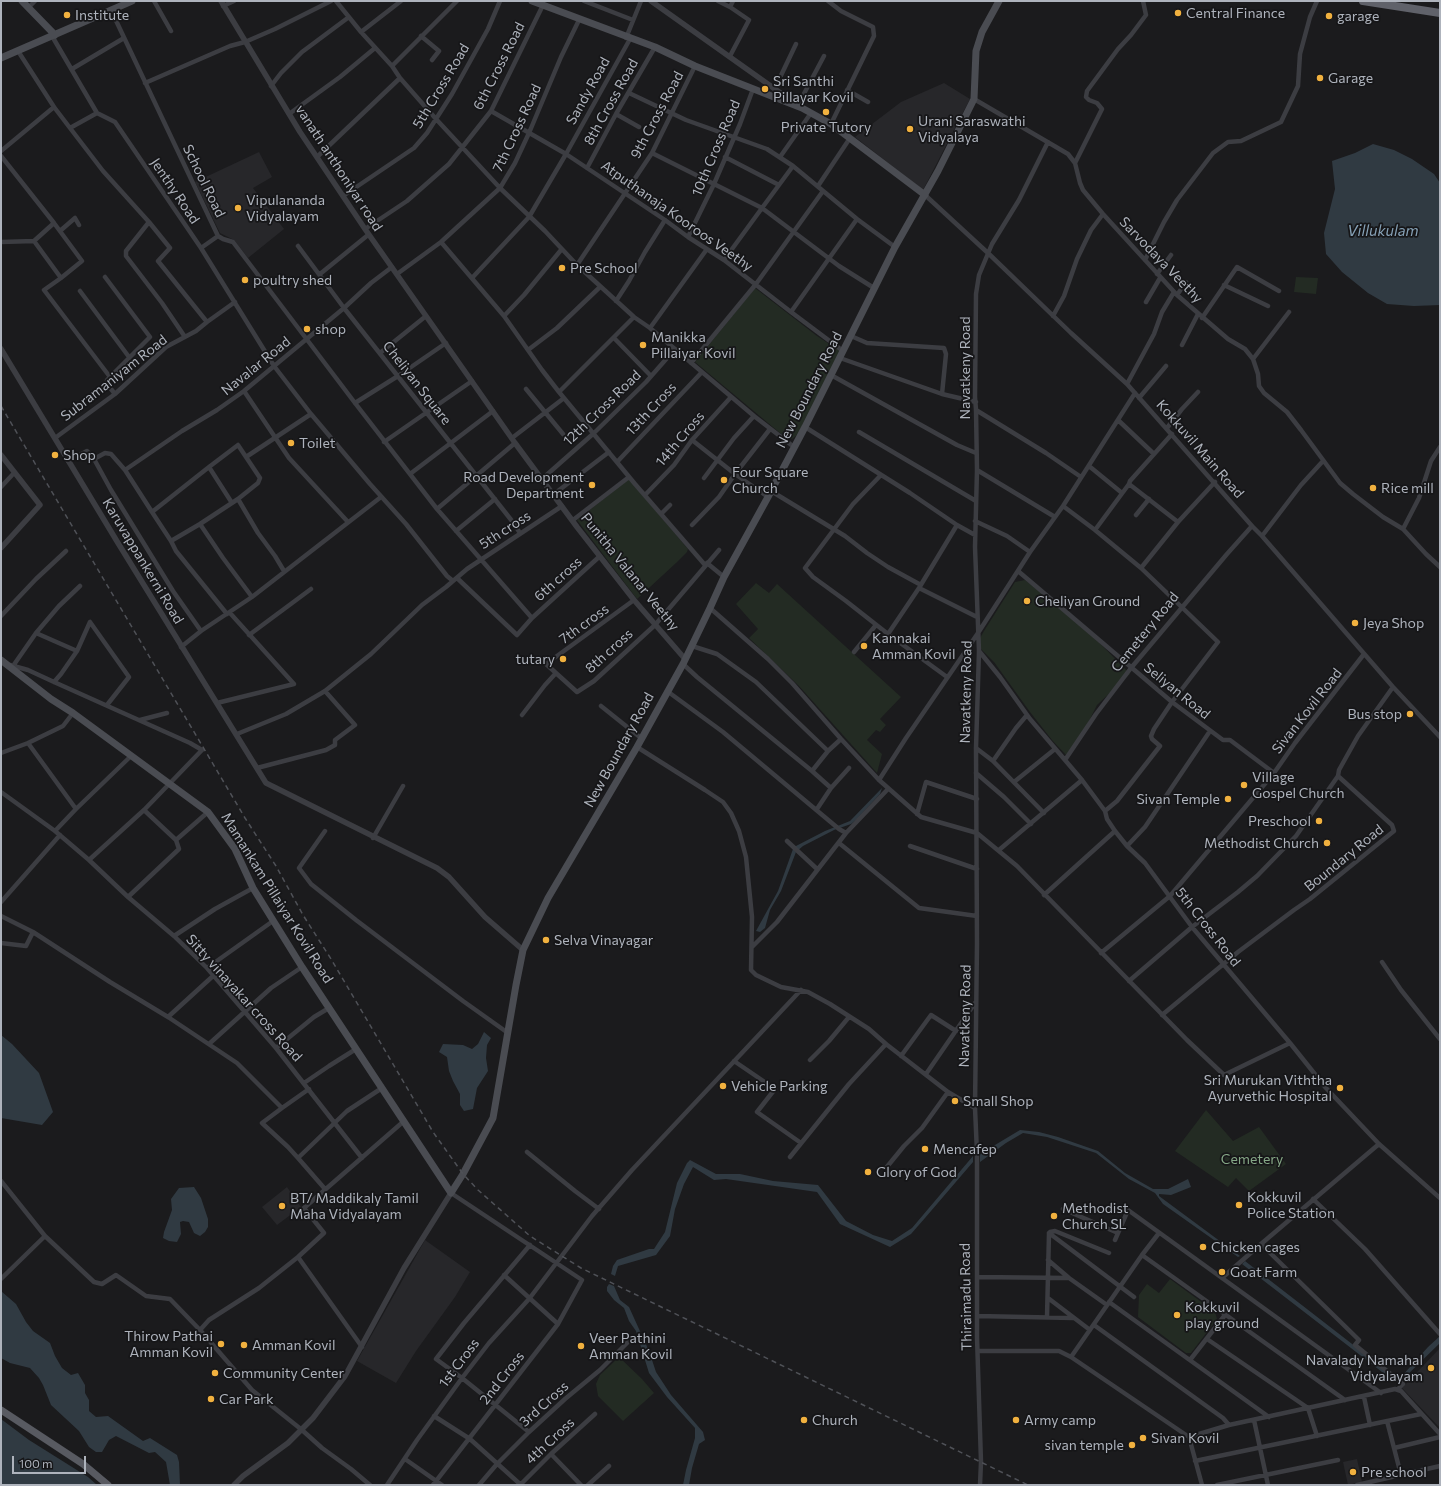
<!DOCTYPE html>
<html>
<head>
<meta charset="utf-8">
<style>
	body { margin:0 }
	#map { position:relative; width:1441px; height:1486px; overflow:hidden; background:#1b1b1d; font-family:Commissioner,sans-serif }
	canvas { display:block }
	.frame { position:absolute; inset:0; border:2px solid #aeb3bc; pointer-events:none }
	.scale { position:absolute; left:12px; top:1456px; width:74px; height:18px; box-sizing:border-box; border:2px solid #aeb3bc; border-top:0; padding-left:5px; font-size:12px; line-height:14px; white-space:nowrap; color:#aeb3bc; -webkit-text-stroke:3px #161618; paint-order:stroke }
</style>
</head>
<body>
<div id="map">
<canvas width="1441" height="1486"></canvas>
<div class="frame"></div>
<div class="scale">100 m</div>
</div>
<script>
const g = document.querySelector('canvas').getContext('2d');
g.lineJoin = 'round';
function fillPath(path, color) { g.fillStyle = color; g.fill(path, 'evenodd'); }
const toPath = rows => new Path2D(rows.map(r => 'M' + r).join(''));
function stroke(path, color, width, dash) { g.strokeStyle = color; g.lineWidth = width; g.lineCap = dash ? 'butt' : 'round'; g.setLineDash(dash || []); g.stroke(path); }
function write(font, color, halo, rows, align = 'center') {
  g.font = font + ' Commissioner,sans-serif'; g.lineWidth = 3.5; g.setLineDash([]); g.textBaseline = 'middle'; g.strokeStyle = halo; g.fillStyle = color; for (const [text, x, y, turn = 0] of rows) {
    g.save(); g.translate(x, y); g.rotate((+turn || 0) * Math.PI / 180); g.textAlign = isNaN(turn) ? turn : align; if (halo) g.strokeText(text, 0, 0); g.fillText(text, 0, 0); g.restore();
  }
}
const built = toPath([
	[944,83,970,99,923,190,855,137,901,102],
	[259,152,272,177,253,188,284,229,248,258,234,240,220,233,195,182],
	[287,1187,301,1207,277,1225,262,1207],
	[425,1240,470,1272,455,1297,416,1351,396,1383,357,1361],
	[1440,1348,1440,1428,1402,1388],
	[1357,1459,1362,1482,1348,1485,1343,1462]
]);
const green = toPath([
	[1296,277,1318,278,1316,294,1294,292],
	[755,288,817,336,840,351,805,422,796,436,792,439,786,438,695,362],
	[629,479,688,549,687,552,676,563,637,599,577,520],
	[1025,580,1077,620,1130,674,1097,705,1083,733,1066,755,1052,740,1030,712,994,662,980,648,980,638,984,631,1015,582],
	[756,583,769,593,777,584,901,697,880,719,886,725,880,732,876,730,867,740,882,754,877,773,799,686,749,638,758,629,736,604],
	[1206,1110,1233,1141,1259,1127,1286,1164,1249,1191,1236,1178,1228,1187,1175,1151],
	[1170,1279,1215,1312,1217,1319,1191,1353,1186,1353,1138,1317,1139,1295,1147,1284,1159,1293],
	[619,1357,642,1379,654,1393,623,1421,598,1396,596,1384,600,1375]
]);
const water = toPath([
	[1373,144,1394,150,1412,159,1434,174,1440,183,1440,305,1414,306,1387,304,1368,293,1342,272,1326,254,1324,233,1335,189,1332,161,1355,153],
	[882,788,880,794,856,820,851,824,834,830,803,846,796,852,781,891,770,910,765,928,760,932,756,931,778,891,793,849,796,846,825,831,850,821],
	[484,1032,491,1038,487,1045,486,1058,488,1071,477,1088,473,1109,464,1111,460,1105,460,1094,453,1081,449,1071,447,1057,439,1052,443,1044,463,1045,472,1049,478,1044],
	[1,1035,12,1044,39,1073,53,1112,42,1125,1,1118],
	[1020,1130,1039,1132,1058,1137,1098,1151,1125,1173,1153,1189,1168,1189,1188,1179,1191,1187,1171,1195,1159,1194,1159,1196,1240,1256,1238,1257,1163,1204,1155,1193,1129,1179,1096,1153,1047,1137,1023,1133,1006,1143,980,1162,980,1154],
	[973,1156,973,1162,925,1218,911,1234,890,1247,840,1224,817,1192,726,1179,714,1180,693,1167,684,1184,675,1209,670,1236,656,1255,618,1266,615,1276,611,1274,613,1266,617,1260,649,1249,654,1249,665,1232,677,1183,687,1163,690,1160,716,1174,740,1174,773,1181,818,1185,846,1221,873,1235,892,1241,912,1228],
	[194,1187,201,1198,208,1219,208,1227,205,1232,200,1236,194,1233,189,1222,183,1221,180,1222,181,1234,177,1242,169,1241,163,1238,164,1232,172,1210,171,1199,179,1188],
	[1245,1261,1396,1378,1401,1377,1428,1347,1440,1336,1440,1343,1400,1382,1395,1382,1242,1264],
	[609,1284,614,1286,620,1300,629,1307,649,1351,656,1372,671,1395,703,1432,705,1440,699,1444,692,1468,689,1485,683,1485,686,1470,695,1438,695,1428,667,1397,649,1373,636,1331,629,1321,624,1308,614,1300,607,1291,607,1287],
	[1,1291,16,1304,26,1322,33,1331,50,1343,55,1356,62,1368,71,1375,78,1373,85,1385,85,1393,89,1400,89,1411,96,1417,108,1416,143,1441,150,1438,177,1455,179,1462,180,1485,170,1485,166,1462,155,1452,149,1453,116,1436,109,1440,102,1452,96,1452,89,1447,79,1431,51,1405,43,1385,39,1378,30,1368,10,1363,1,1358],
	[1,1419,29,1440,88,1477,97,1485,1,1485]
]);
const minor = toPath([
	[154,1,171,31],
	[336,1,361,32,392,66,400,78,436,119,500,188,545,231,577,265,634,317,650,328,754,416,794,447],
	[584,1,633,20],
	[718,1,730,7,733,1],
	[828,1,841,11,873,27,874,36,831,124],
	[223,6,234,1],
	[29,7,35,1],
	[111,10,218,236,223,239,233,242,355,403,437,509,532,618],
	[361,32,401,1],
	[52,36,97,113,115,122,201,248,274,366,311,414,370,484,406,524,447,576,453,581],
	[421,36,439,51,432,60],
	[626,38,641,1],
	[18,51,54,107,70,128,103,171,149,222,170,248,158,261,207,322,235,302],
	[730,56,749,20,730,7],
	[392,66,457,1],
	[72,69,124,38],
	[145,83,230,46,245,42,275,29,331,1],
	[271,86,281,73,302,52,349,17],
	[775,88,796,44],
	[847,90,868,102],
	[629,93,686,120,767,149,793,166,857,219,895,247],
	[974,99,1068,154,1075,163,1080,183,1083,190,1103,214,1177,295,1228,339,1245,349,1253,359,1258,374,1259,386,1264,393,1287,412,1301,430,1340,483,1353,494,1383,517,1403,529,1426,554,1440,567],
	[798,105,824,56],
	[491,111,566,154,665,220,688,237,724,260,791,312,843,351],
	[289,114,340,77,375,48],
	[616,114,639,127],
	[70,128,97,113],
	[1,151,54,107],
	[652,153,762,208,793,166],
	[1,156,54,223,82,261,61,278,34,241,1,242],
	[317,157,400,78],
	[725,157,779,185],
	[780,157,811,113],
	[1075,163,1102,109,1097,103,1089,100,1086,97,1087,91,1118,49,1131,35,1146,15,1143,1],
	[587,168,616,114,655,47],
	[818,186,850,138],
	[925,195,989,254,1071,333,1127,384,1252,526,1262,536,1393,687,1440,737],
	[343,196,414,148,427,133,452,94,488,29,500,1],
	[149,222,126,251,126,256,162,303,185,337],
	[365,229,407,201,449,164,491,111,543,5],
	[60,231,75,218,79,225],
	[688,237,714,184,740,124,753,89],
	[34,241,54,223],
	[441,242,504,316,542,370,559,392,635,484,705,565],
	[298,246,344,308,512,521,520,533],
	[201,248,218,236],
	[724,260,762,208,839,266,874,288],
	[1145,260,1164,222,1177,200,1213,153,1228,142,1241,141,1281,122,1298,86,1300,54,1310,17,1317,1],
	[577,265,652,153,695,66],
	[320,274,368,235],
	[397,274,441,242,500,188,515,163,529,133,561,57,579,20],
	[1157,274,1171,255],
	[105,277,150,337,107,380,107,384,115,394],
	[61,278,44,290,110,377],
	[472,278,529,217,566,154,630,39],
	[1224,285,1268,306],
	[80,291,129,357],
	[1177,295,1186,282],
	[616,301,629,281,645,252,665,220],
	[1146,302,1160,278],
	[791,312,857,219],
	[504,316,524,295,561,250],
	[1053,316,1064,296,1077,259,1091,230,1103,214],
	[1202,318,1237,267,1279,291],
	[650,328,707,249],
	[851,336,867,343,944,348,946,354,942,394],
	[614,338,651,376],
	[1182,345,1198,314],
	[528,350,557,328,600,287],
	[380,353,426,316],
	[840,358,942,394,976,402],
	[1253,359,1289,312],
	[691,363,756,284,823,191],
	[831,375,957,445,976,453],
	[1127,384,1154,334,1162,312,1174,292],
	[526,389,563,434],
	[244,391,289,458,348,522],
	[559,392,634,317],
	[1139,398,1166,366],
	[355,403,398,376,446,343],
	[976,410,1046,453,1081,477],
	[1118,420,1154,454],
	[805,427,910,493,957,525,975,535],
	[1167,428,1182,409,1198,392],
	[859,432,976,501],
	[55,438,115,394,166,347,196,331,207,322],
	[512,438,564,398],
	[692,440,735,474,768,497],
	[384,442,472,381],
	[94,459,111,490,173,591,201,631],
	[68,461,87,451,94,459,105,453,111,454,125,470,152,512],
	[617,462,702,372],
	[1089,466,1122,493],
	[125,470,182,431,217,410,244,391,344,308,371,283,392,267],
	[977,470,1055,517],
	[410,474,493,411],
	[881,475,853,504,805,568,813,577,846,601,888,634],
	[704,478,734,438,754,416],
	[542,479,594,433,646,382,675,349],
	[1129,484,1178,522],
	[1,487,14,473],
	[771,491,845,536,867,553,888,567,921,585],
	[554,494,609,452],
	[645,495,674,465,692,440,731,397],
	[238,499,258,483,260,478,246,457,311,414],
	[232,503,209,467,238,445,246,457],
	[1063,506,1095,530,1141,568,1218,642,1172,702,1154,729,1151,736,1152,739,1160,746,1117,801,1105,811],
	[437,509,515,443],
	[661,514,670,505],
	[1136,515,1149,499],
	[573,520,629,477],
	[975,521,1007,536,1030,552],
	[200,524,171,541,152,512,209,467],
	[692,525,719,497,735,474,770,429],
	[1403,529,1419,498,1431,461,1440,447],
	[1095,530,1129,484,1130,481,1172,434],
	[456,531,495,499],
	[1262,536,1301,485,1323,461],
	[171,541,176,551,227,614],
	[707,563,724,577],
	[1141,568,1178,522,1215,482],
	[1018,571,1172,702,1223,740,1230,740,1274,773],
	[457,578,517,635,532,618,600,556],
	[919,588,977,617],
	[252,597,223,558,200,524,238,499,258,533,275,556,284,571],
	[634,600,546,664,577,692,594,681,655,625,719,550],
	[710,608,768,659,792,683,841,739,879,780,921,817,977,833,1017,866,1187,1040,1224,1075,1290,1043],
	[1,616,36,579,66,551],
	[90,622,129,677,107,705],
	[36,633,77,651],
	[249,635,311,589],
	[692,646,717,654,756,682,828,751],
	[181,647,201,631,252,597,381,497],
	[979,651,1000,677,1030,719,1082,780,1105,811,1107,819,1115,831,1127,846,1145,863,1192,927,1290,1043,1326,1088,1379,1144,1440,1198],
	[854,652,876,625],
	[683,664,697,677,812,771,831,788],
	[10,665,28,670,54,682,190,743,202,750,144,810,89,860],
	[13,666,36,633,59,606,80,586],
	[947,677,888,634,919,588,957,525],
	[54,682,61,674,77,651,90,622],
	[667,691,723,732,839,829,846,833],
	[217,703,294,684,230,613],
	[601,706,641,738],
	[522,715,545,685,556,673],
	[140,720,167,713],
	[237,734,286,714,325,691,371,654,422,605,446,587,467,569,562,506],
	[28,743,76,809],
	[637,747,705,790,723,802,731,813,739,831,746,857,752,917,751,970,756,975,781,987,808,992,830,1004,869,1029,886,1044,948,1092,975,1108],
	[976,748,993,761,1044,813],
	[1,753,28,743,63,726,73,713],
	[1065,760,1096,714,1131,668,1227,554,1252,526],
	[993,761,1016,728,1027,715],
	[257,768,326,750,335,745,335,740,355,725,325,691],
	[812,771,828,751,841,739],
	[976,773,1004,797,1031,824],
	[879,780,906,738,978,633,1030,552,1063,506,1135,393],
	[1014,782,1055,749],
	[1,792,55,831,89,860,128,897,174,936,207,968,276,1048,362,1158],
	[817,809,831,788,849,768],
	[144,810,176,840],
	[917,814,926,782,977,799],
	[55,831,76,809,131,756],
	[325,831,299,868,311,884,356,920,463,1001,508,1033],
	[373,838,403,786],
	[787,841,817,869],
	[839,843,919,908,977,916],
	[910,846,977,869],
	[1127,846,1145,827,1210,731],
	[999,850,1082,780],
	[1044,895,1115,831],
	[128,897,179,849,176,840,208,812],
	[1,902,60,835],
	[1,916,33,932,110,982,168,1017,237,1063,282,1108,309,1089],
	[174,936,215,909,253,888],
	[1,943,26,946,33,932],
	[752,947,777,922,846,833,888,789],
	[1101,953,1170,896,1274,773,1295,743,1364,654],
	[1382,962,1401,990,1440,1039],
	[207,968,273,921],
	[1129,981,1192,927,1238,892,1257,876,1296,836,1338,776],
	[1162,1015,1238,952,1294,910,1310,899,1394,831,1392,825,1338,776,1339,770,1358,736,1393,687],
	[168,1017,213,976],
	[209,1044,271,988,302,967],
	[276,1048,314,1017,329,1008],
	[901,1056,931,1015,956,1031],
	[810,1060,829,1041,849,1017],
	[734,1061,775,1089,757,1112,801,1143],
	[926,1074,975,1003],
	[304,1083,329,1066,356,1049],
	[282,1108,262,1123,288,1147,298,1158],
	[527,1152,575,1191,599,1209],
	[790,1157,849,1084,886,1044],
	[886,1168,904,1146,922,1128,948,1092],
	[1,1181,45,1236,94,1282,102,1284,116,1275,146,1296,170,1299,200,1330,252,1390,302,1430,322,1448,351,1469,370,1485],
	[325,1189,298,1158,347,1111,382,1088],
	[1313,1199,1365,1249,1440,1334],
	[1063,1209,1118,1233],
	[1049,1233,1134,1297],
	[1049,1233,1050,1232,1055,1231,1109,1253],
	[1115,1240,1128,1210,1381,1393],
	[1261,1244,1359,1340,1355,1345,1403,1384,1398,1389],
	[1142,1255,1345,1400],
	[298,1257,362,1347],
	[1048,1260,1069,1278],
	[504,1275,558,1324],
	[977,1277,1069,1278,1107,1305],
	[1222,1278,1261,1244,1379,1144],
	[1,1279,45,1236],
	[1048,1298,1090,1330],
	[1109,1302,1269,1417],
	[977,1316,1073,1318],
	[1047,1317,1049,1233],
	[1094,1325,1223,1418,1229,1425],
	[200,1330,209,1320,259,1288,298,1257,324,1233,304,1208,404,1121],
	[1207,1339,1308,1408,1317,1436],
	[978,1351,1059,1351,1071,1357,1189,1437,1202,1485],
	[1071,1357,1142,1255,1159,1233],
	[1190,1360,1225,1315],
	[1364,1397,1370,1425],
	[434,1416,470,1439,521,1485],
	[1254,1420,1268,1485],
	[1387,1421,1401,1475],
	[529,1432,462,1378,436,1359,464,1323,530,1245],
	[1189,1437,1229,1425,1395,1389,1401,1391,1440,1434],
	[1394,1448,1440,1437],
	[551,1454,581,1485],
	[405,1459,442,1485],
	[1195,1461,1421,1414],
	[387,1485,417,1440,462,1378,489,1343,529,1299,592,1216,632,1170,801,990],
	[433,1485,558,1324,582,1280,451,1193],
	[479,1485,497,1464,529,1432,565,1399,600,1370,628,1342],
	[520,1485,551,1454,595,1414],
	[588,1485,609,1466],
	[980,1485,981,1462,977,1337,977,1153,975,1108,977,943,976,748,979,651,975,547,977,470,976,410,975,397,976,294,979,275,992,244,1019,200,1048,142],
	[1217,1485,1338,1460],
	[1357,1485,1440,1466]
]);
const tertiary = toPath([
	[221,1,300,132,365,229,426,316,515,443,577,527,634,600,685,659],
	[651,1,796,104],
	[1,349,118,543,266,783,437,868,449,877,485,917,523,950],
	[1,455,40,505,1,548],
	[234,1485,243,1476,288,1443,313,1418,345,1376,404,1268,451,1193]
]);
const secondary = toPath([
	[22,1,55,35],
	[532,1,655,47,695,66,802,108,831,124,925,195],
	[1,58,132,1],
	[1,660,51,699,73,713,208,812,235,849,253,888,302,967,451,1193,463,1174,493,1118,516,985,523,950,548,898,637,747,683,664,710,608,724,577,768,497,805,427,895,247,938,171,974,99,976,51,982,32,999,1]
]);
const primary = toPath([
	[1,1410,83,1464,108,1485]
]);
const trunk = toPath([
	[1363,1,1440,13]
]);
const rail = toPath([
	[1,406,245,818,276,866,303,915,331,959,433,1132,463,1174,478,1190,530,1236,581,1268,1028,1485]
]);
const markers = [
	[1178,13,4,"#f1b13f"],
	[67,15,4,"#f1b13f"],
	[1329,16,4,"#f1b13f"],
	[1320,78,4,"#f1b13f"],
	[765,89,4,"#f1b13f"],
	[826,112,4,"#f1b13f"],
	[910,129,4,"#f1b13f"],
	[238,208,4,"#f1b13f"],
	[562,268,4,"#f1b13f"],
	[245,280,4,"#f1b13f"],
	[307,329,4,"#f1b13f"],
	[643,345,4,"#f1b13f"],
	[291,443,4,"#f1b13f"],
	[55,455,4,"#f1b13f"],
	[724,480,4,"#f1b13f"],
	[592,485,4,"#f1b13f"],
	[1373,488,4,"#f1b13f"],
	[1027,601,4,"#f1b13f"],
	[1355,623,4,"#f1b13f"],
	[864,646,4,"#f1b13f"],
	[563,659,4,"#f1b13f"],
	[1410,714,4,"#f1b13f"],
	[1244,785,4,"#f1b13f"],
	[1228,799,4,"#f1b13f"],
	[1319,821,4,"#f1b13f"],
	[1327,843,4,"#f1b13f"],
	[546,940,4,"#f1b13f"],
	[723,1086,4,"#f1b13f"],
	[1340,1088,4,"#f1b13f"],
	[955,1101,4,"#f1b13f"],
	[925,1149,4,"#f1b13f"],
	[868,1172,4,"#f1b13f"],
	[1239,1205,4,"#f1b13f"],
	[282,1206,4,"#f1b13f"],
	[1054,1216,4,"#f1b13f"],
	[1203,1247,4,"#f1b13f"],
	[1222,1272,4,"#f1b13f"],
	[1177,1315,4,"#f1b13f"],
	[221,1344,4,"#f1b13f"],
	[244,1345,4,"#f1b13f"],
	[581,1346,4,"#f1b13f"],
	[1431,1368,4,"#f1b13f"],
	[215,1373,4,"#f1b13f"],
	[211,1399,4,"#f1b13f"],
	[804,1420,4,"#f1b13f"],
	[1016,1420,4,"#f1b13f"],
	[1143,1438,4,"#f1b13f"],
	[1132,1445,4,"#f1b13f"],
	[1353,1472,4,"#f1b13f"]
];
const poiNames = [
	["Central Finance",1186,13],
	["Institute",75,15],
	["garage",1337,16],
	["Garage",1328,78],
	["Sri Santhi",773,81],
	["Pillayar Kovil",773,97],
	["Urani Saraswathi",918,121],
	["Vidyalaya",918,137],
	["Private Tutory",826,127,"center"],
	["Vipulananda",246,200],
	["Vidyalayam",246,216],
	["Pre School",570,268],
	["poultry shed",253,280],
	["shop",315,329],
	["Manikka",651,337],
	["Pillaiyar Kovil",651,353],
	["Toilet",299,443],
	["Shop",63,455],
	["Four Square",732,472],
	["Church",732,488],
	["Road Development",584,477,"right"],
	["Department",584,493,"right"],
	["Rice mill",1381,488],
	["Cheliyan Ground",1035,601],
	["Jeya Shop",1363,623],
	["Kannakai",872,638],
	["Amman Kovil",872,654],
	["tutary",555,659,"right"],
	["Bus stop",1402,714,"right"],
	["Village",1252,777],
	["Gospel Church",1252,793],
	["Sivan Temple",1220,799,"right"],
	["Preschool",1311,821,"right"],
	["Methodist Church",1319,843,"right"],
	["Selva Vinayagar",554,940],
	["Sri Murukan Viththa",1332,1080,"right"],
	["Ayurvethic Hospital",1332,1096,"right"],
	["Vehicle Parking",731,1086],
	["Small Shop",963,1101],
	["Mencafep",933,1149],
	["Glory of God",876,1172],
	["Kokkuvil",1247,1197],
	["Police Station",1247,1213],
	["BT/ Maddikaly Tamil",290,1198],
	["Maha Vidyalayam",290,1214],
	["Methodist",1062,1208],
	["Church SL",1062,1224],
	["Chicken cages",1211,1247],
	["Goat Farm",1230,1272],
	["Kokkuvil",1185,1307],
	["play ground",1185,1323],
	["Thirow Pathai",213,1336,"right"],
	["Amman Kovil",213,1352,"right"],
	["Veer Pathini",589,1338],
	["Amman Kovil",589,1354],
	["Amman Kovil",252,1345],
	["Navalady Namahal",1423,1360,"right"],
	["Vidyalayam",1423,1376,"right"],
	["Community Center",223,1373],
	["Car Park",219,1399],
	["Church",812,1420],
	["Army camp",1024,1420],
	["Sivan Kovil",1151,1438],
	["sivan temple",1124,1445,"right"],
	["Pre school",1361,1472]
];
const streetNames = [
	["6th Cross Road",499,66,-63],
	["5th Cross Road",441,86,-59],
	["Sandy Road",588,91,-61],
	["8th Cross Road",611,102,-61],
	["9th Cross Road",657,115,-62],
	["7th Cross Road",517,128,-65],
	["10th Cross Road",716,148,-67],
	["vanath anthoniyar road",339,168,57],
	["School Road",204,181,64],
	["Jenthy Road",175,191,56],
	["Atputhanaja Kooroos Veethy",677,216,35],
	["Sarvodaya Veethy",1161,260,46],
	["Navalar Road",256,366,-39],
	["Navatkeny Road",965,368,-90],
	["Subramaniyam Road",114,378,-38],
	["Cheliyan Square",417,383,52],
	["New Boundary Road",809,390,-63],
	["12th Cross Road",602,408,-44],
	["13th Cross",651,409,-47],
	["14th Cross",680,439,-50],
	["Kokkuvil Main Road",1200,449,49],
	["5th cross",505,530,-33],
	["Karuvappankerni Road",143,561,59],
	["Punitha Valanar Veethy",630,572,51],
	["6th cross",558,579,-42],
	["7th cross",584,624,-36],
	["Cemetery Road",1145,632,-51],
	["8th cross",609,651,-42],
	["Seliyan Road",1177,691,39],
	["Navatkeny Road",966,692,-89],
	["Sivan Kovil Road",1307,711,-52],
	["New Boundary Road",619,750,-61],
	["Boundary Road",1344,858,-39],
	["Mamankam Pillaiyar Kovil Road",277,898,58],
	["5th Cross Road",1208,927,52],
	["Sitty vinayakar cross Road",244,998,48],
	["Navatkeny Road",965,1016,-89],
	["Thiraimadu Road",966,1297,-91],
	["1st Cross",459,1363,-53],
	["2nd Cross",502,1378,-52],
	["3rd Cross",544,1404,-42],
	["4th Cross",550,1441,-43]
];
const parkNames = [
	["Cemetery",1252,1159]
];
const waterNames = [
	["Villukulam",1383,231]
];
fillPath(built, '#27272a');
fillPath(green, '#232b23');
fillPath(water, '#303a42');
stroke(minor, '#3c3d42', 4.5);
stroke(tertiary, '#3c3d42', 5.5);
stroke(secondary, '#4a4c52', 7);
stroke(primary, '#585a61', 7);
stroke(trunk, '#60626a', 8);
stroke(rail, '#4f5157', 1.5, [5, 4]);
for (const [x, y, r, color] of markers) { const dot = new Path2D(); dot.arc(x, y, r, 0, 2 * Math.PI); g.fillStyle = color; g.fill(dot); stroke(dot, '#161618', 1.5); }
write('14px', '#aeb3bc', '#161618', poiNames, 'left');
write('14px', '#aeb3bc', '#161618', streetNames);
write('14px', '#85a786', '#161618', parkNames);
write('italic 15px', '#86a1b6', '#161618', waterNames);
</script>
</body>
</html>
